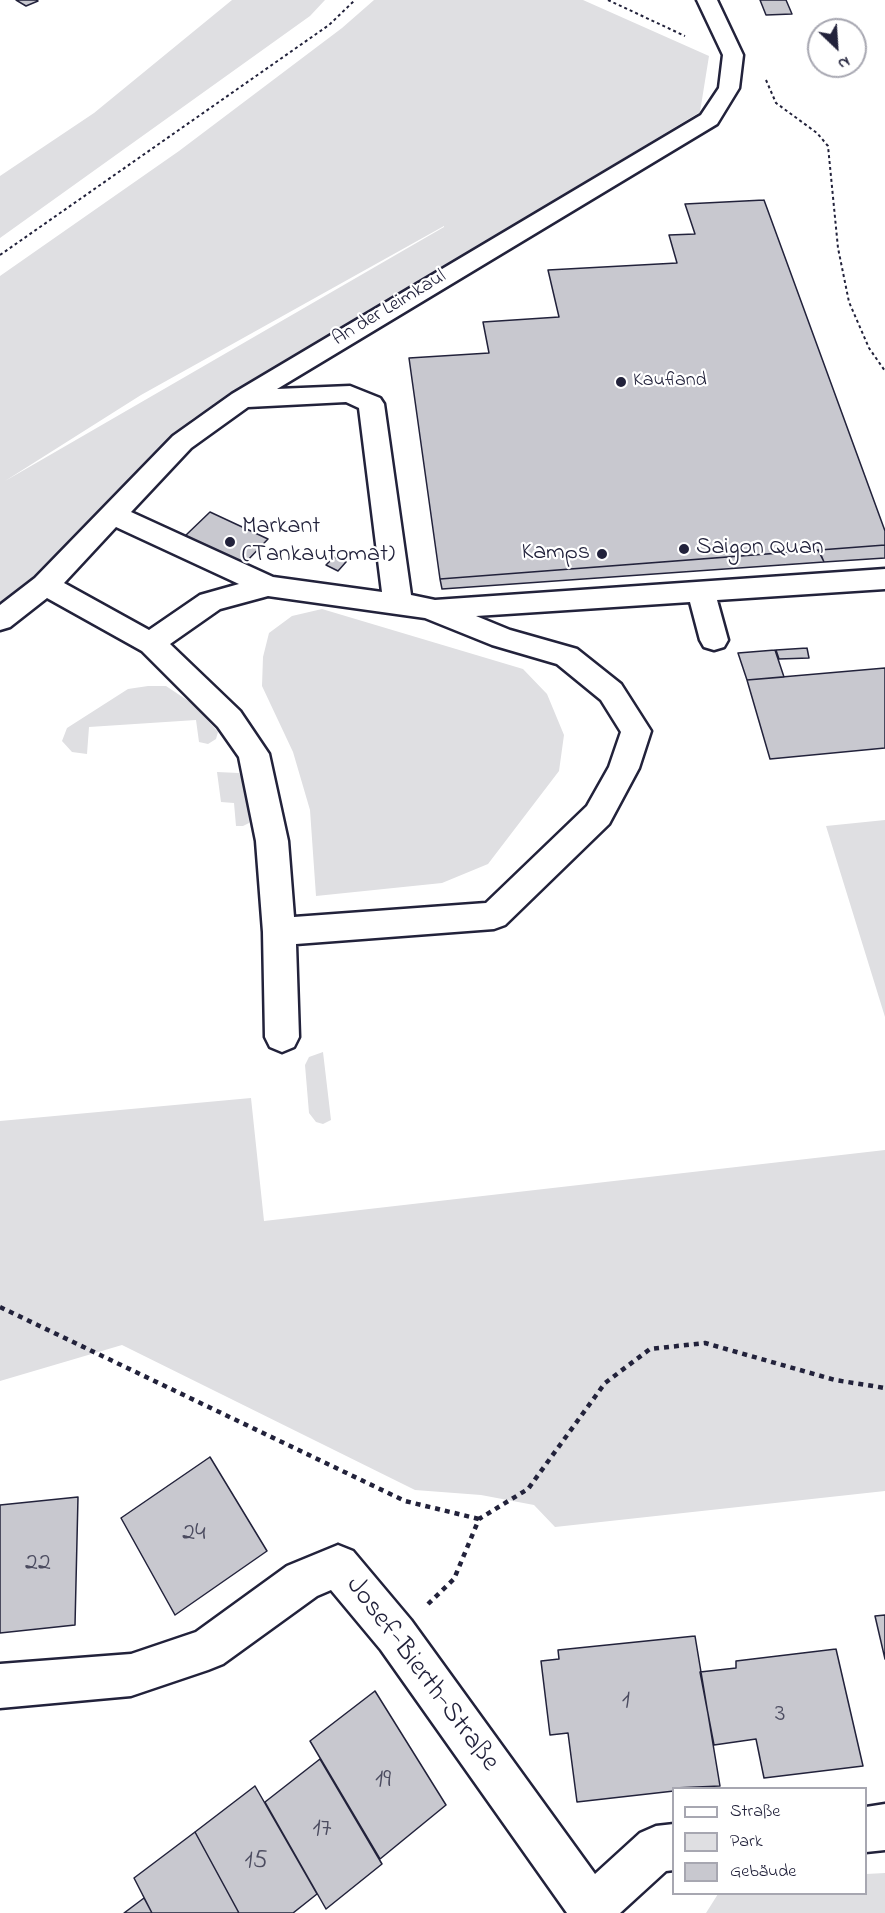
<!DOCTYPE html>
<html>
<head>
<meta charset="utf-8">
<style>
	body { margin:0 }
	#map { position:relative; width:885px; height:1913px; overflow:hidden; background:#fff; font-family:"Indie Flower",sans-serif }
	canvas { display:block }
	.legend { position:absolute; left:672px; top:1787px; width:195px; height:108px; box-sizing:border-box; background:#fff; border:2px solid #a7a7b1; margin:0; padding:8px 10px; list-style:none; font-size:18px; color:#22223b }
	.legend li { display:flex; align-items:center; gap:12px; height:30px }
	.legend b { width:30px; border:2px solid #a7a7b1 }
	.north { position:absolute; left:807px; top:18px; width:60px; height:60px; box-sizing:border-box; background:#fff; border:2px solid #a7a7b1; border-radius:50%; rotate:155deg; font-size:16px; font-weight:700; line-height:24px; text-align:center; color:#22223b }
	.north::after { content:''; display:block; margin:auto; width:21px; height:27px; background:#22223b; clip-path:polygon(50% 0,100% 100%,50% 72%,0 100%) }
</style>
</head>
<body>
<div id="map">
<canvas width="885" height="1913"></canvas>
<ul class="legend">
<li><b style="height:8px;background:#fff"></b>Straße</li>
<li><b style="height:16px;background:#dfdfe2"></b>Park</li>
<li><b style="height:16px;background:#c8c8cf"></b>Gebäude</li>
</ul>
<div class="north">N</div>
</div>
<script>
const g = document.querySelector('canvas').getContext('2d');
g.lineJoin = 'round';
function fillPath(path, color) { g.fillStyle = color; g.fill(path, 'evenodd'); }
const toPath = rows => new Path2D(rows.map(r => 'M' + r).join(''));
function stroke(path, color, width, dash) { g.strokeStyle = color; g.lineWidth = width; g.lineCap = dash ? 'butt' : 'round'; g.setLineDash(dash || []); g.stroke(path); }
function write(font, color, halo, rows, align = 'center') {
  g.font = font + ' "Indie Flower",sans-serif'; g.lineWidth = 4.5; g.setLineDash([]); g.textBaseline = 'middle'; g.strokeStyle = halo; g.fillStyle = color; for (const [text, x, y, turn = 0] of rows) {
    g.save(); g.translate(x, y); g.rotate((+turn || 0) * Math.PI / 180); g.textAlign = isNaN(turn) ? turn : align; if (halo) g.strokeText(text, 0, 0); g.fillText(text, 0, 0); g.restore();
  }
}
const green = toPath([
	[232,0,325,0,310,16,0,238,0,176,94,113],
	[374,0,583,0,709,56,700,112,192,419,10,600,0,605,0,276,179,151,342,28],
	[444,226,444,227,5,481,141,395],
	[322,609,523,669,547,694,564,735,559,771,488,864,442,883,316,896,310,810,293,752,262,686,263,657,269,633,292,616],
	[148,686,166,686,193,704,218,732,216,739,208,744,199,742,196,720,89,727,87,754,72,752,62,741,67,728,128,689],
	[217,772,239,773,247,789,249,823,243,826,236,826,234,803,221,802],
	[885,820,885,1017,826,826],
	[323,1052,331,1120,323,1124,316,1122,309,1113,305,1065,309,1057],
	[251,1098,264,1221,885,1150,885,1491,555,1527,534,1505,481,1495,415,1490,122,1345,0,1381,0,1121],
	[885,1873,885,1913,706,1913,718,1894,866,1894,866,1874]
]);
const building = toPath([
	[16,0,36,0,38,1,26,6,16,0],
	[760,0,786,0,792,14,766,15,760,0],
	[764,200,885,531,885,545,440,579,409,358,489,353,483,322,559,317,548,270,677,263,669,235,695,234,685,204,764,200],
	[210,512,268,539,244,564,185,536,210,512],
	[885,545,885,558,824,562,819,550,885,545],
	[818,550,824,562,442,589,440,579,818,550],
	[334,557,346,562,338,571,326,565,334,557],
	[807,648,809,658,779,659,776,650,807,648],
	[775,650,784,677,747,680,738,653,775,650],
	[885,668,885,748,770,759,747,680,885,668],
	[210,1457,267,1551,175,1615,121,1518,210,1457],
	[78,1497,75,1625,0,1633,0,1505,78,1497],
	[885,1615,885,1659,875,1616,885,1615],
	[695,1636,720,1786,674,1788,674,1791,577,1802,568,1733,550,1735,541,1661,559,1659,558,1650,695,1636],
	[836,1649,863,1766,764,1778,756,1739,714,1745,700,1672,736,1668,736,1661,836,1649],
	[375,1691,446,1805,380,1859,310,1741,375,1691],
	[320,1759,382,1864,326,1909,265,1802,320,1759],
	[255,1786,317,1894,293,1913,239,1913,195,1832,255,1786],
	[195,1832,239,1913,152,1913,134,1878,195,1832],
	[144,1898,152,1913,124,1913,144,1898]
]);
const pathFar1 = toPath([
	[608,0,685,36],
	[766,80,776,103,817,133,828,146,838,248,849,302,869,348,885,371],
	[0,255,329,25,355,0]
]);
const path = toPath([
	[0,1307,405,1501,479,1519],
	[428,1604,454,1579,479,1519,528,1489,605,1383,650,1349,705,1343,835,1380,885,1388]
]);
const minor = toPath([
	[697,0,717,0,743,55,739,88,717,124,277,389,350,386,380,398,384,404,411,595,435,600,885,569,885,589,717,600,728,640,724,647,714,650,704,647,700,640,690,602,476,616,510,630,577,649,621,684,651,731,639,768,609,824,505,925,494,929,296,944,299,1037,294,1047,282,1052,270,1047,265,1037,263,932,256,841,239,757,218,727,142,651,47,598,10,627,0,630,0,605,35,578,173,436,232,394,701,115,719,88,723,55,697,0],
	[346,402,359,408,382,592,273,577,131,512,191,448,248,407,346,402],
	[116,527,239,584,200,595,149,630,64,583,116,527],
	[268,596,425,618,492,645,557,664,601,700,621,732,609,767,587,806,486,903,294,917,288,841,269,754,240,711,170,644,220,609,268,596],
	[338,1545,353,1551,411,1620,595,1874,640,1833,656,1826,674,1824,674,1870,666,1871,620,1913,567,1913,381,1650,331,1590,317,1596,223,1664,208,1670,131,1696,0,1708,0,1664,131,1654,196,1632,287,1566,338,1545],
	[885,1804,885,1850,866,1852,866,1807,885,1804]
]);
const markers = [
	[621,382,6,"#22223b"],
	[230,542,6,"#22223b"],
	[684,549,6,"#22223b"],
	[602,554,6,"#22223b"]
];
const farStreetnames = [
	["An der Leimkaul",390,309,-31]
];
const farPoinames = [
	["Kaufland",633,382]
];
const poiNames = [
	["Markant",242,528],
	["(Tankautomat)",242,556],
	["Saigon Quan",696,549],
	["Kamps",590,554,"right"]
];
const nearNumbernames = [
	["24",194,1535],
	["22",38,1565],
	["1",626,1703],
	["3",780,1716],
	["19",383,1782],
	["17",322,1831],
	["15",256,1863]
];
const nearStreetnames = [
	["Josef-Bierth-Straße",421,1675,53]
];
fillPath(green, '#dfdfe2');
fillPath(building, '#c8c8cf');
stroke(building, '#22223b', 1.5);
stroke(minor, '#22223b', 5);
stroke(pathFar1, '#22223b', 2, [3, 3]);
stroke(path, '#22223b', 4.5, [5, 5]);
fillPath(minor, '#fff');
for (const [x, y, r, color] of markers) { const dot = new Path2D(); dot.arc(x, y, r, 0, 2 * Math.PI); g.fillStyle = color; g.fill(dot); stroke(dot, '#fff', 2); }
write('20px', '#22223b', '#fff', farStreetnames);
write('20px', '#22223b', '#fff', farPoinames, 'left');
write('24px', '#22223b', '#fff', poiNames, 'left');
write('26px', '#4c4c60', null, nearNumbernames);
write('28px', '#22223b', '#fff', nearStreetnames);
</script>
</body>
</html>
